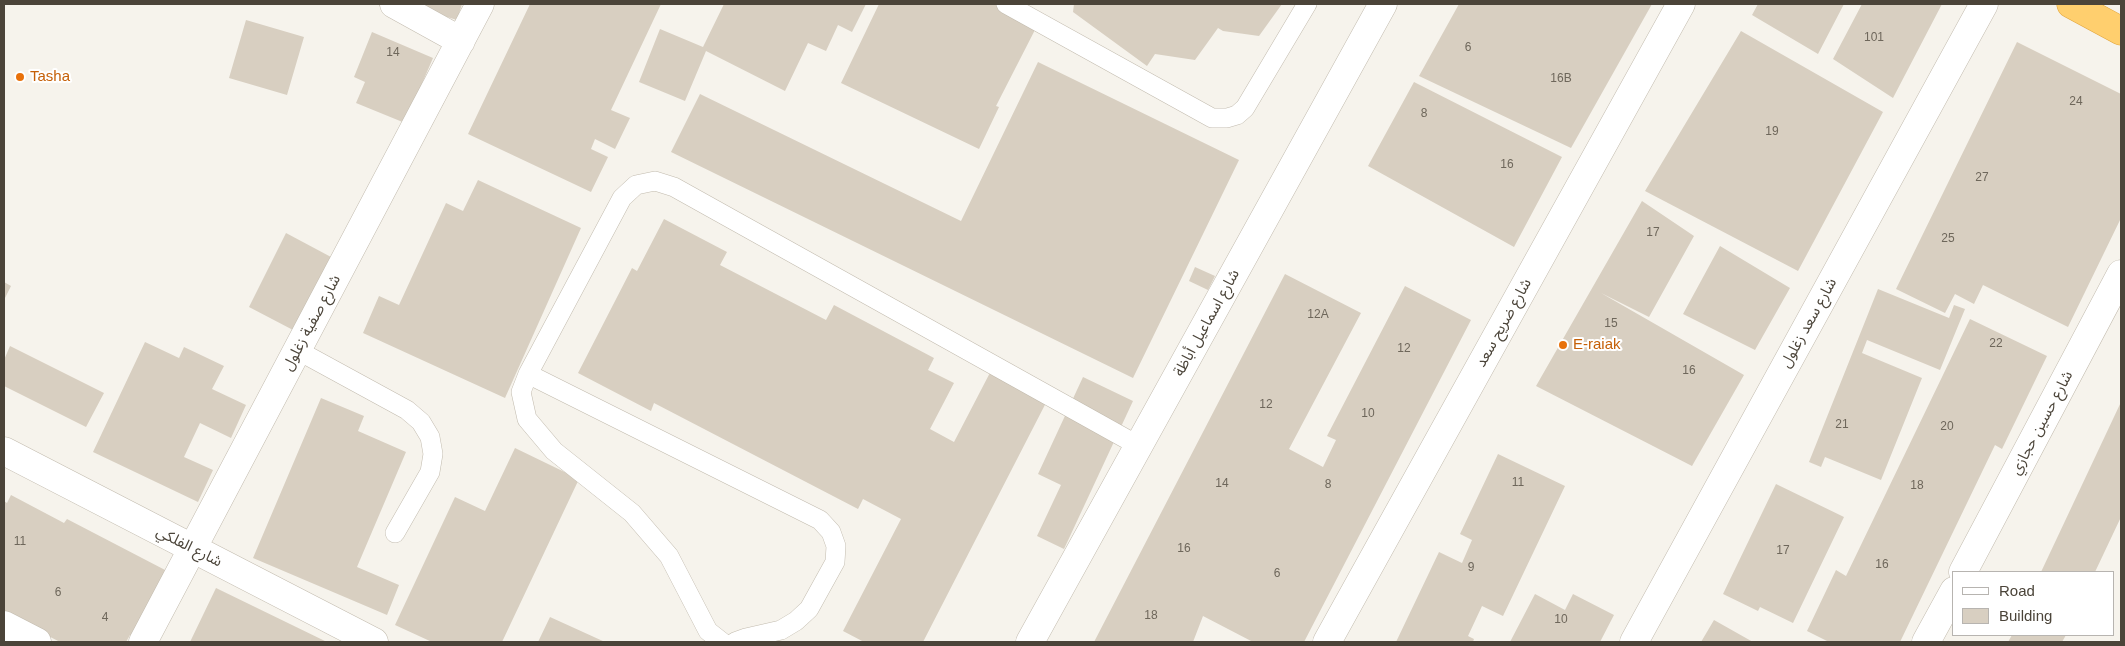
<!DOCTYPE html>
<html>
<head>
<meta charset="utf-8">
<style>
	body { margin:0 }
	#map { position:relative; width:2125px; height:646px; overflow:hidden; background:#f6f3ec; font-family:Helvetica,sans-serif }
	canvas { display:block }
	.frame { position:absolute; inset:0; border:5px solid #4b4439; pointer-events:none }
	.legend { position:absolute; left:1952px; top:571px; width:162px; height:65px; box-sizing:border-box; background:#fff; border:1px solid #b7b4b0; margin:0; padding:6px 9px; list-style:none; font-size:15px; color:#4b4439 }
	.legend li { display:flex; align-items:center; gap:10px; height:25px }
	.legend b { width:25px; border:1px solid #b7b4b0 }
</style>
</head>
<body>
<div id="map">
<canvas width="2125" height="646"></canvas>
<div class="frame"></div>
<ul class="legend">
<li><b style="height:6px;background:#fff"></b>Road</li>
<li><b style="height:14px;background:#d8cfc1"></b>Building</li>
</ul>
</div>
<script>
const g = document.querySelector('canvas').getContext('2d');
g.lineJoin = 'round';
function fillPath(path, color) { g.fillStyle = color; g.fill(path, 'evenodd'); }
const toPath = rows => new Path2D(rows.map(r => 'M' + r).join(''));
function stroke(path, color, width, dash) { g.strokeStyle = color; g.lineWidth = width; g.lineCap = dash ? 'butt' : 'round'; g.setLineDash(dash || []); g.stroke(path); }
function write(font, color, halo, rows, align = 'center') {
  g.font = font + ' Helvetica,"Noto Sans Arabic",sans-serif'; g.lineWidth = 4; g.setLineDash([]); g.textBaseline = 'middle'; g.strokeStyle = halo; g.fillStyle = color; for (const [text, x, y, turn = 0] of rows) {
    g.save(); g.translate(x, y); g.rotate((+turn || 0) * Math.PI / 180); g.textAlign = isNaN(turn) ? turn : align; if (halo) g.strokeText(text, 0, 0); g.fillText(text, 0, 0); g.restore();
  }
}
const building = toPath([
	[380,4,462,4,457,20,434,13,431,21,379,6],
	[530,4,661,4,611,110,630,118,615,149,595,139,591,149,608,157,591,192,468,134],
	[724,4,866,4,852,32,838,25,826,51,808,43,785,91,706,51,685,101,639,82,660,29,703,47],
	[879,4,996,4,1038,24,996,106,999,107,979,149,841,83],
	[1074,4,1282,4,1259,36,1223,31,1218,28,1195,60,1155,54,1147,66,1073,12],
	[1459,4,1652,4,1571,148,1419,76],
	[1758,4,1844,4,1818,54,1752,15],
	[1862,4,1942,4,1893,98,1833,59],
	[246,20,304,37,287,95,229,78],
	[1741,31,1883,112,1798,271,1645,191],
	[372,32,433,58,405,123,356,103,365,82,354,77],
	[2017,42,2121,94,2121,218,2068,327,1983,285,1974,304,1955,294,1945,313,1896,289],
	[1038,62,1239,160,1133,378,671,152,700,94,961,221],
	[1414,82,1562,157,1514,247,1368,166],
	[478,180,581,228,505,398,363,333,379,296,399,305,446,203,463,211],
	[1642,201,1694,236,1649,317,1601,293,1744,375,1692,466,1536,386],
	[664,219,727,252,720,265,826,320,834,305,934,358,928,370,954,383,930,429,954,442,994,365,1050,395,923,642,864,642,843,631,901,519,863,499,858,509,654,403,651,411,578,373,632,268,637,271],
	[286,233,331,257,293,330,249,307],
	[1720,246,1790,288,1755,350,1683,314],
	[1195,267,1215,276,1208,290,1189,281],
	[1285,274,1361,313,1289,449,1323,467,1336,440,1327,436,1405,286,1471,320,1304,642,1253,642,1203,616,1193,642,1094,642],
	[4,282,11,286,4,300],
	[1878,289,1949,318,1954,305,1965,309,1940,370,1867,340,1862,353,1922,378,1881,480,1825,457,1821,467,1809,462],
	[1970,319,2047,356,2002,449,1995,445,1900,642,1829,642,1807,631,1836,570,1846,576],
	[145,342,179,358,184,347,224,366,212,389,246,405,231,438,200,423,184,457,213,470,198,502,93,452],
	[10,346,104,393,86,427,4,386,4,360],
	[1083,377,1133,401,1064,549,1037,536,1061,485,1038,474],
	[321,398,364,416,358,431,406,452,357,567,399,585,387,615,253,558],
	[2121,402,2121,517,2095,572,2041,572],
	[515,448,579,479,502,642,432,642,395,625,455,497,485,511],
	[1498,454,1565,486,1503,616,1482,606,1468,636,1474,639,1473,642,1396,642,1439,552,1462,563,1472,540,1460,534],
	[1776,484,1844,517,1793,623,1760,607,1758,611,1723,594],
	[11,495,64,523,67,519,167,571,133,637,130,635,126,642,60,642,4,613,4,501,7,503],
	[216,588,327,642,190,642],
	[1535,594,1565,610,1573,594,1614,615,1600,642,1510,642],
	[550,617,605,642,538,642],
	[1714,620,1753,642,1701,642],
	[2012,635,2066,635,2062,642,2008,642]
]);
const lane = toPath([
	[1006,4,1212,118,1227,118,1237,115,1245,108,1307,4],
	[297,350,407,410,421,422,430,437,433,454,430,472,395,533],
	[528,374,820,520,831,532,836,546,835,562,809,609,796,621,781,630,746,638,735,642],
	[722,642,708,631,669,556,632,513,554,451,527,419,521,392,528,374,622,198,636,185,655,181,674,187,1139,446]
]);
const street = toPath([
	[394,4,461,41],
	[4,451,374,642],
	[1963,572,2121,274],
	[4,625,37,642],
	[143,642,480,4],
	[1030,642,1383,4],
	[1327,642,1681,4],
	[1634,642,1984,4],
	[1926,642,1954,591]
]);
const highway = toPath([
	[2071,4,2121,31]
]);
const markers = [
	[20,77,5,"#e8710a"],
	[1563,345,5,"#e8710a"]
];
const numberNames = [
	["101",1874,38],
	["6",1468,48],
	["14",393,53],
	["16B",1561,79],
	["24",2076,102],
	["8",1424,114],
	["19",1772,132],
	["16",1507,165],
	["27",1982,178],
	["17",1653,233],
	["25",1948,239],
	["12A",1318,315],
	["15",1611,324],
	["22",1996,344],
	["12",1404,349],
	["16",1689,371],
	["12",1266,405],
	["10",1368,414],
	["21",1842,425],
	["20",1947,427],
	["11",1518,483],
	["14",1222,484],
	["8",1328,485],
	["18",1917,486],
	["11",20,542],
	["16",1184,549],
	["17",1783,551],
	["16",1882,565],
	["9",1471,568],
	["6",1277,574],
	["6",58,593],
	["18",1151,616],
	["4",105,618],
	["10",1561,620]
];
const foodNames = [
	["Tasha",30,77],
	["E-raiak",1573,345]
];
const streetNames = [
	["شارع صفية زغلول",312,323,-62],
	["شارع اسماعيل أباظة",1207,323,-61],
	["شارع ضريح سعد",1504,323,-61],
	["شارع سعد زغلول",1809,323,-61],
	["شارع حسين حجازي",2042,423,-62],
	["شارع الفلكي",189,547,27]
];
fillPath(building, '#d8cfc1');
stroke(lane, '#c2bbae', 20);
stroke(street, '#c2bbae', 29);
stroke(highway, '#e0a43c', 29);
stroke(lane, '#fff', 19);
stroke(street, '#fff', 28);
stroke(highway, '#ffcf6e', 28);
for (const [x, y, r, color] of markers) { const dot = new Path2D(); dot.arc(x, y, r, 0, 2 * Math.PI); g.fillStyle = color; g.fill(dot); stroke(dot, '#fff', 2); }
write('12px', '#6e675b', null, numberNames);
write('15px', '#c56008', '#fff', foodNames, 'left');
write('15px', '#4b4439', '#fff', streetNames);
</script>
</body>
</html>
